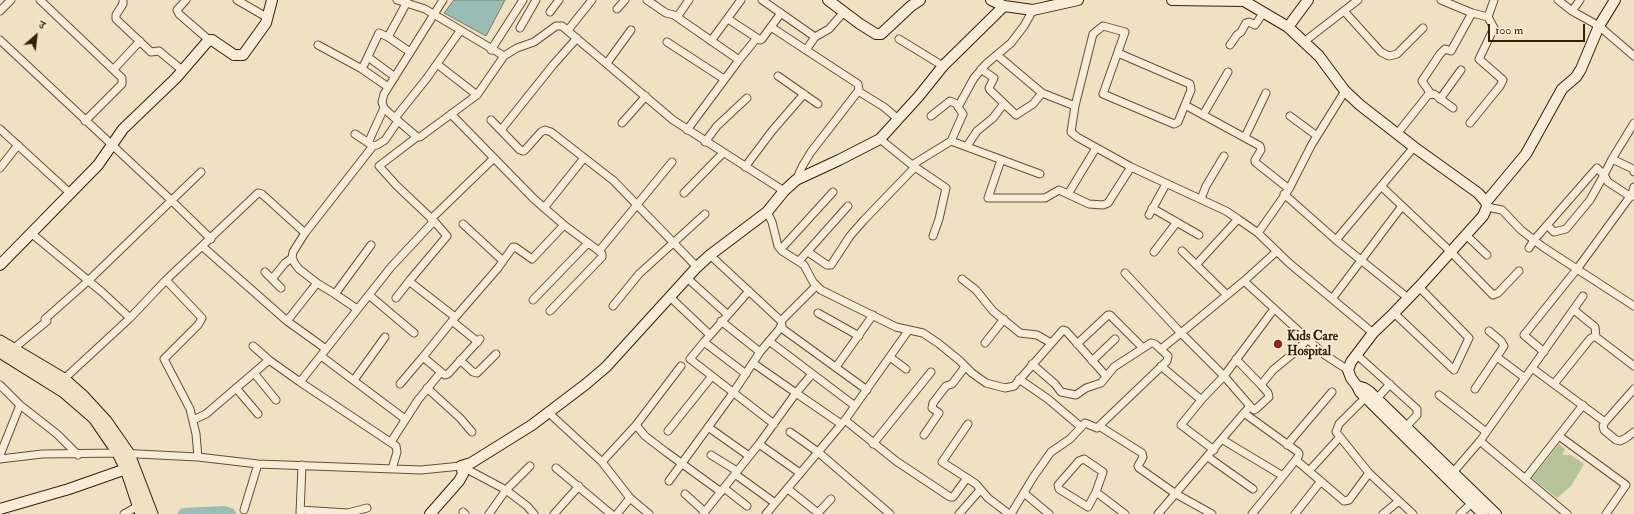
<!DOCTYPE html>
<html>
<head>
<meta charset="utf-8">
<style>
	body { margin:0 }
	#map { position:relative; width:1634px; height:514px; overflow:hidden; background:#f1e1c3; font-family:"IM FELL Double Pica","Noto Serif Devanagari",serif }
	canvas { display:block }
	.north { position:absolute; left:16px; top:16px; width:40px; height:40px; -webkit-text-stroke:3px #f6ecd8; paint-order:stroke; rotate:28deg; font-size:11px; font-weight:700; line-height:16px; text-align:center; color:#342006 }
	.north::after { content:''; display:block; margin:auto; width:14px; height:18px; background:#342006; clip-path:polygon(50% 0,100% 100%,50% 72%,0 100%) }
	.scale { position:absolute; left:1488px; top:24px; width:97px; height:18px; box-sizing:border-box; border:2px solid #342006; border-top:0; padding-left:5px; font-size:12px; line-height:14px; white-space:nowrap; color:#342006; -webkit-text-stroke:3px #f6ecd8; paint-order:stroke }
</style>
</head>
<body>
<div id="map">
<canvas width="1634" height="514"></canvas>
<div class="north">उ</div>
<div class="scale">100 m</div>
</div>
<script>
const g = document.querySelector('canvas').getContext('2d');
g.lineJoin = 'round';
function fillPath(path, color) { g.fillStyle = color; g.fill(path, 'evenodd'); }
const toPath = rows => new Path2D(rows.map(r => 'M' + r).join(''));
function stroke(path, color, width, dash) { g.strokeStyle = color; g.lineWidth = width; g.lineCap = dash ? 'butt' : 'round'; g.setLineDash(dash || []); g.stroke(path); }
function write(font, color, halo, rows, align = 'center') {
  g.font = font + ' "IM FELL Double Pica",serif'; g.lineWidth = 3.5; g.setLineDash([]); g.textBaseline = 'middle'; g.strokeStyle = halo; g.fillStyle = color; for (const [text, x, y, turn = 0] of rows) {
    g.save(); g.translate(x, y); g.rotate((+turn || 0) * Math.PI / 180); g.textAlign = isNaN(turn) ? turn : align; if (halo) g.strokeText(text, 0, 0); g.fillText(text, 0, 0); g.restore();
  }
}
const green = toPath([
	[1559,444,1565,449,1562,455,1571,455,1584,464,1571,486,1557,498,1532,478]
]);
const water = toPath([
	[454,0,505,0,486,36,444,13,454,0]
]);
const river = toPath([
	[184,514,224,512,230,514]
]);
const street = toPath([
	[40,0,122,78,122,84,85,121],
	[123,0,123,4,116,15,116,19,151,52,159,51,182,70],
	[186,0,177,10,179,14,209,40],
	[237,0,268,18],
	[397,0,425,9,504,56,517,48,534,42,556,26,562,26,673,120,784,191],
	[443,0,384,94,382,102,384,108,389,113,417,137,420,137,477,95,504,56],
	[647,0,666,13,674,15,739,60],
	[762,0,815,37],
	[1441,0,1472,13,1488,17,1494,0],
	[1558,0,1572,11],
	[1580,0,1572,11,1599,26,1634,56],
	[617,9,625,0],
	[0,11,11,0],
	[1344,11,1381,52,1389,56,1397,54,1423,28],
	[550,12,559,0],
	[677,17,689,0],
	[728,19,760,40,762,39,781,13],
	[771,27,806,50],
	[520,28,536,0],
	[568,30,592,0],
	[388,37,407,2],
	[899,39,943,66],
	[0,40,172,201,211,239],
	[711,41,741,0],
	[1305,41,1358,0],
	[667,42,724,79],
	[318,45,362,69,388,87],
	[1230,45,1237,35,1241,32,1246,23,1249,22,1255,25,1264,12],
	[491,50,523,0],
	[1118,53,1190,84,1191,90,1178,122,1174,124,1103,94,1125,32,1103,26,1093,34,1075,106,1071,132,1077,137,1131,167,1226,211,1238,219,1258,233,1289,263,1373,333],
	[997,55,1042,93,1075,106],
	[368,57,395,77],
	[607,63,631,30],
	[437,64,477,95],
	[114,69,140,41],
	[362,69,379,33,388,37,410,52],
	[981,69,994,78,989,88,990,90,1016,115,1033,104,1042,93],
	[778,76,818,104],
	[859,90,858,91,884,107,898,119],
	[1431,94,1422,81,1440,54,1445,49,1451,51,1472,13],
	[1440,99,1461,70],
	[1185,105,1260,146,1261,150,1255,160,1255,162,1289,189],
	[1203,115,1228,72],
	[931,116,950,101,959,105],
	[1290,116,1317,136],
	[395,118,427,78,460,31],
	[491,120,520,150,523,151,525,150,541,132,545,130,551,132,614,181,697,267],
	[622,123,646,96],
	[1470,123,1500,86,1503,80,1479,59,1494,28,1488,17],
	[1634,123,1612,159,1604,175,1608,182,1631,197,1634,187],
	[0,129,71,194],
	[501,130,553,65,577,38],
	[687,130,739,60,756,39],
	[355,134,373,146,377,145,385,140,398,121],
	[1397,134,1428,95,1434,94,1453,108],
	[417,137,379,166,396,185,434,221],
	[1245,137,1266,93],
	[880,139,912,165,951,141,1040,174],
	[951,141,963,114,958,107,974,78,986,64,1011,43,1024,26,1033,10],
	[705,142,717,126,747,98],
	[368,143,384,108],
	[967,146,977,131,993,118,1003,105],
	[1612,159,1633,169,1634,172],
	[1001,160,988,198,1045,198,1059,190,1089,204,1103,205,1108,203,1131,167],
	[912,165,946,188,939,219,933,236],
	[745,167,772,131,804,94],
	[0,168,18,145],
	[796,180,803,165,811,152,859,90,858,84,806,50,815,37,829,29,844,12],
	[1381,186,1451,252,1493,295,1498,293,1519,271],
	[684,193,723,153],
	[1068,194,1096,148],
	[1284,194,1336,240,1408,298],
	[1201,199,1206,186,1224,156],
	[1487,207,1502,210,1521,230,1543,247,1634,306],
	[544,208,584,158],
	[1152,208,1199,235],
	[767,212,772,222,778,246,782,251,804,265,813,282,821,290,896,327,923,333,938,343,959,360,972,373,986,383,1005,388,1014,386,1063,330,1066,331,1106,376],
	[1149,215,1166,184],
	[431,219,494,158],
	[463,224,503,261],
	[564,225,599,251,672,162],
	[31,233,102,292,130,318],
	[305,233,373,146],
	[1258,233,1289,189,1312,144,1345,91],
	[1466,235,1487,255],
	[1336,240,1414,147],
	[203,247,287,321],
	[1529,248,1534,240,1589,177,1597,168,1604,175,1590,200,1566,229,1554,232,1547,225],
	[781,249,833,192],
	[1182,251,1227,295],
	[808,252,827,265,831,265,850,236,864,220,915,167],
	[1154,252,1177,222],
	[710,255,781,321],
	[799,261,848,206],
	[1196,265,1238,219],
	[265,272,281,288],
	[1125,273,1181,333,1244,281,1276,252],
	[687,278,727,314],
	[272,279,285,263,292,258],
	[962,279,976,290,993,311,1020,333,1037,335,1051,343],
	[166,280,202,318,198,325,164,359,190,409,196,434,198,457],
	[1244,281,1325,355,1348,370],
	[317,283,287,321,326,349],
	[369,295,414,333],
	[670,297,710,335],
	[396,298,410,280],
	[1332,299,1402,206],
	[533,300,588,243],
	[613,306,639,274,705,214],
	[357,309,335,294,371,245],
	[1574,310,1595,327,1596,337],
	[550,311,602,257,602,254,599,251],
	[818,313,859,336],
	[1394,313,1454,370,1469,338,1419,287],
	[45,319,88,281,201,172],
	[452,321,478,342],
	[721,321,760,352],
	[780,327,867,390],
	[769,341,855,406],
	[704,342,690,359,774,424],
	[985,343,1004,319],
	[1077,344,1108,315,1110,315,1143,348],
	[253,346,269,360,300,382,396,446,397,452,392,469],
	[13,349,47,321],
	[1544,352,1524,335,1577,269,1629,198,1634,195],
	[1357,355,1417,409,1417,415,1403,430],
	[321,356,405,419],
	[890,357,906,369],
	[1497,357,1525,378],
	[1236,359,1261,385,1273,370,1295,352,1308,339],
	[460,360,473,372,477,373,496,354],
	[1092,361,1115,339],
	[753,363,796,393,759,444,800,473],
	[1161,366,1199,398,1202,399,1224,376,1274,309],
	[836,367,873,315],
	[1532,368,1583,296],
	[441,372,445,375,448,374,480,339],
	[254,373,276,400],
	[746,374,704,342,749,291],
	[812,374,796,393,841,424],
	[64,379,130,318,166,280,258,193,262,194,305,233,293,252,292,258,295,264,299,269,317,283,335,294],
	[1019,379,1048,399,1081,427],
	[354,380,385,337],
	[300,382,391,267,434,221,447,236,410,280,410,282,455,317],
	[400,384,423,357],
	[1554,384,1590,339,1593,337,1596,337,1634,366],
	[0,385,20,405,57,434,78,455],
	[236,388,258,414],
	[427,388,460,418,472,432],
	[1475,389,1504,346,1501,341,1489,331],
	[1634,389,1605,422,1603,426,1604,430,1616,440,1620,441,1626,438,1634,432],
	[1368,395,1339,424,1336,432,1369,473,1413,514],
	[1439,395,1486,432],
	[1202,399,1181,425,1214,450],
	[1374,402,1390,384],
	[1250,406,1254,410,1256,409,1269,397,1268,393,1261,385],
	[549,413,602,462,630,498,649,514],
	[193,420,206,414,269,360],
	[845,420,896,461,950,497,953,497,967,478,976,484,988,498,1009,514],
	[636,425,645,436,666,452,721,492],
	[1099,426,1142,453,1143,457,1138,466,1139,468,1176,494,1212,514],
	[708,427,749,456],
	[668,431,712,376],
	[790,432,818,452,890,514],
	[924,435,939,413,932,408,933,403,946,386,952,384,965,367],
	[1559,436,1626,485,1606,514],
	[1223,440,1283,476,1298,457,1299,454,1298,452,1244,413],
	[1480,441,1567,514],
	[391,442,418,400,441,372,423,357,452,321,498,268,513,247,515,247,532,259,564,225,534,199,451,114],
	[873,444,931,372],
	[1287,445,1332,392],
	[0,455,20,405],
	[711,455,737,471],
	[1208,457,1253,489],
	[0,459,42,454,118,453,198,457,258,464,421,470,461,466,506,490,527,506,534,514],
	[1296,460,1344,501,1349,500,1369,473],
	[602,462,636,425,681,366],
	[556,468,611,514],
	[1309,471,1339,438],
	[735,474,775,503],
	[1450,476,1480,441,1532,368,1605,422],
	[967,478,942,462,968,424],
	[1525,479,1583,405],
	[669,481,733,393,760,352,782,326,781,321,816,286],
	[724,488,747,506],
	[788,489,818,513],
	[1096,492,1088,507,1059,489,1058,485,1079,461,1084,459,1103,472,1096,492,1125,514],
	[1024,493,1049,514],
	[685,494,705,512],
	[244,510,258,464],
	[300,510,348,513,367,508],
	[463,512,465,514],
	[124,514,138,506],
	[300,514,302,465],
	[489,514,506,490,530,466],
	[554,514,579,486],
	[617,514,630,498],
	[703,514,759,444],
	[766,514,845,420,908,331],
	[817,514,831,499],
	[959,514,980,490],
	[1011,514,1034,476,1051,452,1070,439,1085,423,1097,428,1167,361,1168,356,1155,344,1151,343,1114,367,1101,383,1086,388,1076,395,1061,392,1055,384,1032,364],
	[1158,514,1250,406,1224,376,1181,333,1161,349],
	[1252,514,1283,476],
	[1295,514,1321,481],
	[1383,514,1399,501],
	[1460,514,1475,500]
]);
const secondary = toPath([
	[828,0,860,24,876,34,881,34,911,6,920,0],
	[991,0,1004,6],
	[1172,0,1244,1,1288,27,1308,0],
	[1288,27,1319,56,1345,91,1360,105,1414,147,1478,193,1486,202,1487,207,1483,216,1419,287,1394,313,1373,333,1351,362,1348,370,1351,378,1357,386,1360,392,1483,514],
	[1486,202,1526,154,1562,89,1576,77,1581,69,1599,26,1615,0],
	[0,265,98,165,123,129,176,78,207,42,209,40,212,40,234,55,243,55,266,23,272,0],
	[1357,386,1364,388,1370,392,1496,514],
	[0,509,69,489,126,469],
	[430,514,459,481,463,474,461,466,471,463,532,425,586,384,606,367,697,267,710,255,767,212,784,191,796,180,839,160,880,139,919,96,943,66,1004,6,1033,10,1078,0]
]);
const primary = toPath([
	[0,341,64,379,82,395,106,421,129,454,152,514],
	[0,352,64,392,94,418,118,453,126,469,141,514]
]);
const markers = [
	[1278,344,5,"#8f2418"]
];
const poiNames = [
	["Kids Care",1287,337],
	["Hospital",1287,352]
];
fillPath(green, '#b4c498');
fillPath(water, '#9bbdb5');
stroke(water, '#727e6f', 1);
stroke(river, '#9bbdb5', 12);
stroke(street, '#635035', 9);
stroke(secondary, '#342006', 12);
stroke(primary, '#342006', 13);
stroke(street, '#f6ecd8', 7);
stroke(secondary, '#f6ecd8', 10);
stroke(primary, '#f1e1c3', 11);
for (const [x, y, r, color] of markers) { const dot = new Path2D(); dot.arc(x, y, r, 0, 2 * Math.PI); g.fillStyle = color; g.fill(dot); stroke(dot, '#f6ecd8', 1.5); }
write('bold 13px', '#342006', '#f6ecd8', poiNames, 'left');
</script>
</body>
</html>
